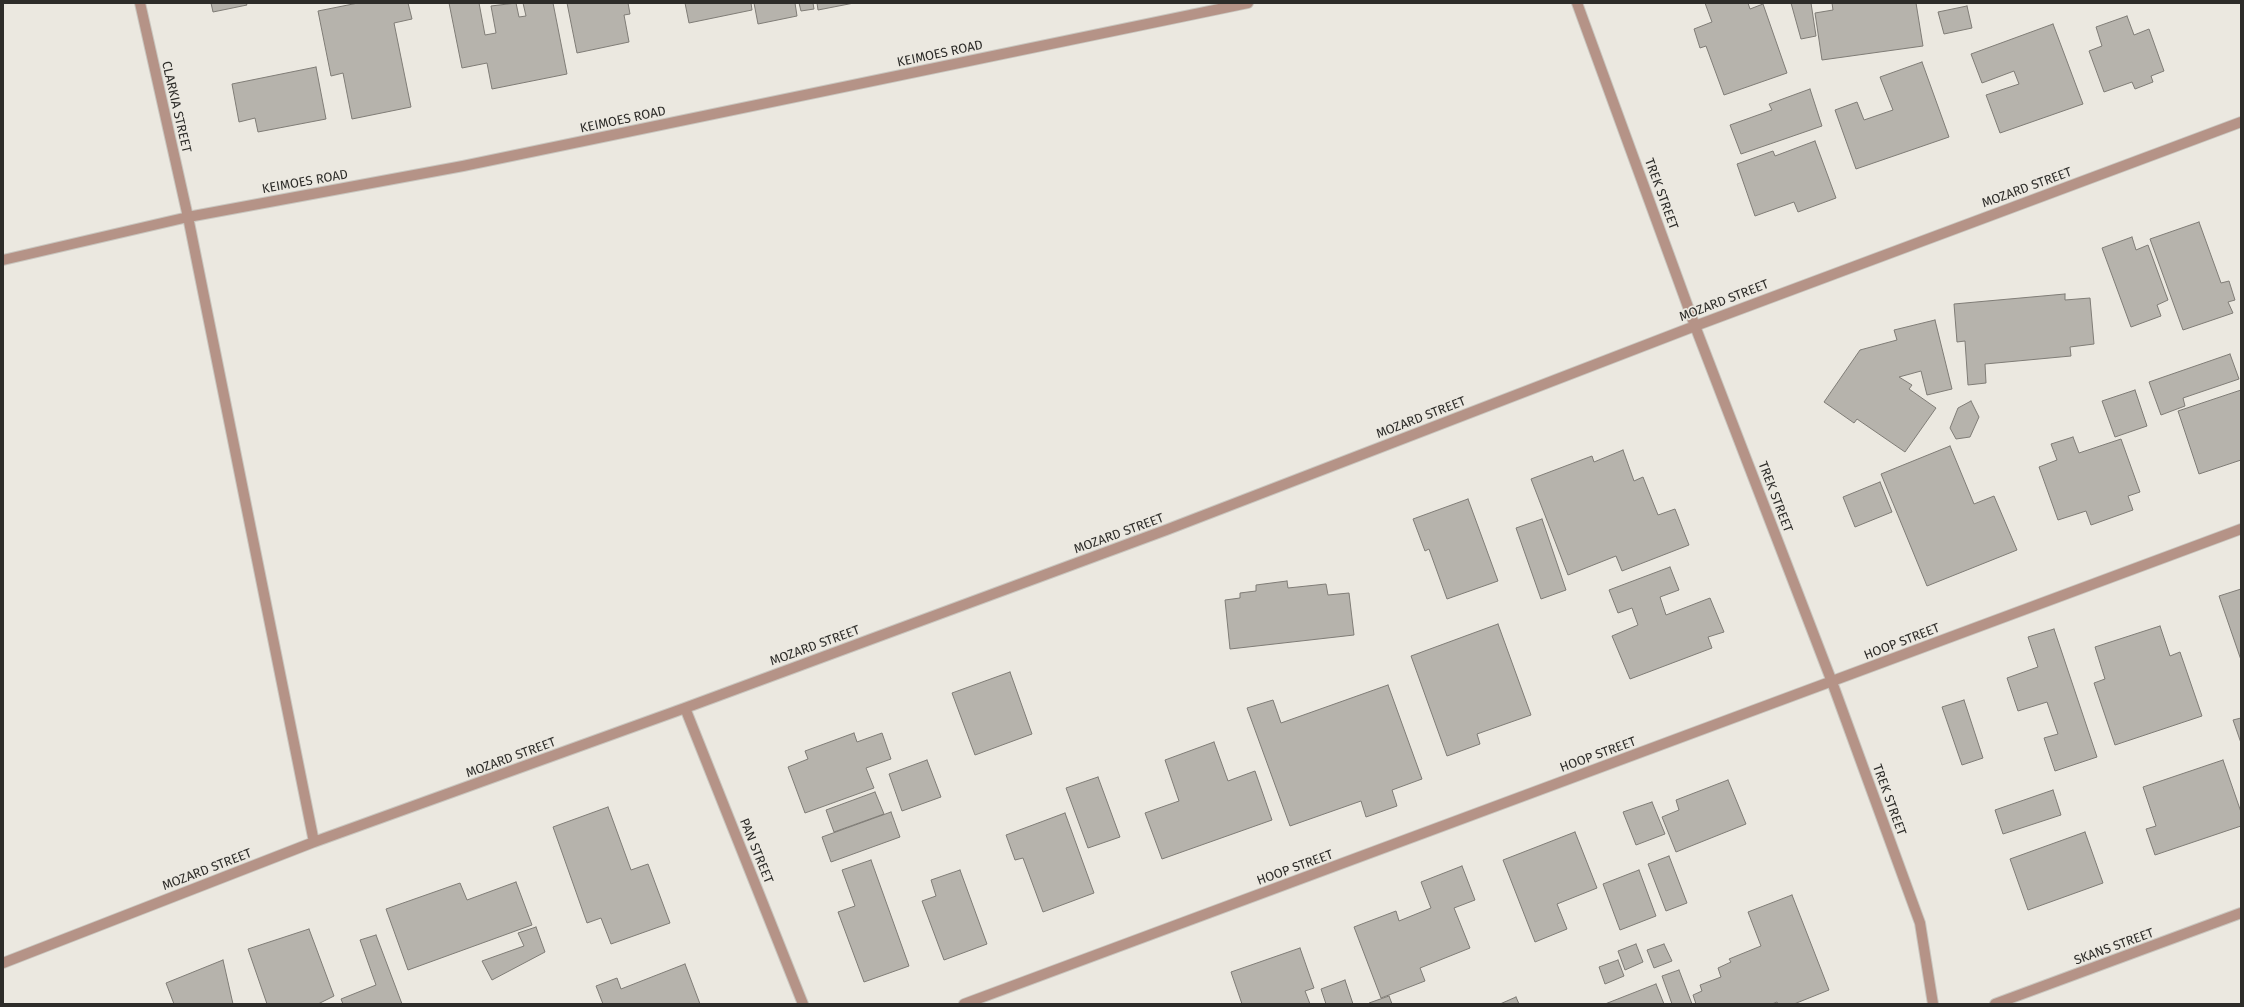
<!DOCTYPE html>
<html>
<head>
<meta charset="utf-8">
<style>
	body { margin:0 }
	#map { position:relative; width:2244px; height:1007px; overflow:hidden; background:#ebe8e0; font-family:"Fira Sans",sans-serif }
	canvas { display:block }
	.frame { position:absolute; inset:0; border:4px solid #2d2c29; pointer-events:none }
</style>
</head>
<body>
<div id="map">
<canvas width="2244" height="1007"></canvas>
<div class="frame"></div>
</div>
<script>
const g = document.querySelector('canvas').getContext('2d');
g.lineJoin = 'round';
function fillPath(path, color) { g.fillStyle = color; g.fill(path, 'evenodd'); }
const toPath = rows => new Path2D(rows.map(r => 'M' + r).join(''));
function stroke(path, color, width, dash) { g.strokeStyle = color; g.lineWidth = width; g.lineCap = dash ? 'butt' : 'round'; g.setLineDash(dash || []); g.stroke(path); }
function write(font, color, halo, rows, align = 'center') {
  g.font = font + ' "Fira Sans",sans-serif'; g.lineWidth = 3.5; g.setLineDash([]); g.textBaseline = 'middle'; g.strokeStyle = halo; g.fillStyle = color; for (const [text, x, y, turn = 0] of rows) {
    g.save(); g.translate(x, y); g.rotate((+turn || 0) * Math.PI / 180); g.textAlign = isNaN(turn) ? turn : align; if (halo) g.strokeText(text, 0, 0); g.fillText(text, 0, 0); g.restore();
  }
}
const building = toPath([
	[211,3,246,3,247,5,213,12,211,3],
	[358,3,408,3,412,19,394,23,411,107,352,119,343,73,331,76,318,11,358,3],
	[449,3,479,3,485,35,496,33,491,6,516,3,519,17,526,16,523,3,553,3,567,74,492,89,487,63,462,68,449,3],
	[567,3,628,3,630,14,624,15,629,42,577,53,567,3],
	[685,3,751,3,752,10,689,23,685,3],
	[754,3,795,3,797,16,758,24,754,3],
	[799,3,813,3,814,9,801,11,799,3],
	[817,3,854,3,818,10,817,3],
	[1705,3,1748,3,1750,9,1763,4,1787,73,1724,95,1706,46,1700,48,1694,29,1712,22,1705,3],
	[1791,3,1811,3,1816,36,1801,39,1791,3],
	[1832,3,1916,3,1923,46,1822,60,1815,13,1833,10,1832,3],
	[1967,6,1972,28,1944,34,1938,12,1967,6],
	[2127,16,2134,35,2149,29,2164,71,2151,76,2153,82,2135,89,2132,82,2104,92,2089,51,2102,46,2096,27,2127,16],
	[2053,24,2083,104,2000,133,1986,95,2019,84,2014,71,1982,83,1971,54,2053,24],
	[1922,62,1949,137,1856,169,1835,110,1857,102,1864,120,1893,110,1880,77,1922,62],
	[316,67,326,119,258,132,255,118,239,122,232,84,316,67],
	[1810,89,1822,126,1741,154,1730,125,1772,110,1769,104,1810,89],
	[1815,141,1836,198,1798,212,1794,202,1755,216,1737,164,1773,151,1775,156,1815,141],
	[2199,222,2221,283,2229,281,2235,300,2228,302,2233,313,2183,330,2150,239,2199,222],
	[2132,237,2136,250,2148,245,2168,300,2157,305,2161,316,2131,327,2102,248,2132,237],
	[2065,294,2065,300,2090,298,2094,344,2070,347,2071,356,1985,364,1986,383,1968,385,1965,341,1957,342,1954,304,2065,294],
	[1935,320,1952,389,1927,395,1921,371,1899,377,1912,385,1909,389,1936,408,1905,452,1857,419,1854,423,1824,402,1860,350,1897,340,1894,330,1935,320],
	[2230,354,2239,379,2183,398,2185,406,2161,415,2149,382,2230,354],
	[2135,390,2147,426,2115,437,2102,401,2135,390],
	[2241,390,2241,460,2199,474,2178,411,2241,390],
	[1971,401,1979,417,1970,437,1956,439,1950,428,1958,408,1971,401],
	[2073,437,2079,453,2121,439,2140,492,2128,496,2133,510,2091,525,2086,511,2058,520,2039,467,2057,460,2051,444,2073,437],
	[1950,446,1974,504,1994,496,2017,550,1927,586,1881,474,1950,446],
	[1623,450,1634,481,1643,477,1658,515,1675,509,1689,545,1622,571,1616,556,1568,575,1531,479,1592,456,1594,462,1623,450],
	[1880,482,1892,512,1855,527,1843,497,1880,482],
	[1468,499,1498,581,1447,599,1429,549,1425,551,1413,519,1468,499],
	[1542,519,1566,590,1541,599,1516,528,1542,519],
	[1670,567,1679,590,1660,597,1666,615,1710,598,1724,632,1708,637,1712,648,1630,679,1612,636,1638,625,1632,608,1618,613,1609,590,1670,567],
	[1287,581,1288,588,1326,584,1328,595,1349,593,1354,635,1230,649,1225,600,1240,598,1240,593,1256,591,1256,585,1287,581],
	[2241,589,2241,660,2219,596,2241,589],
	[1498,624,1531,715,1477,734,1480,744,1447,756,1411,656,1498,624],
	[2160,626,2170,656,2180,652,2202,716,2115,745,2094,683,2105,679,2095,647,2160,626],
	[2054,629,2097,757,2055,771,2044,738,2058,734,2047,702,2018,711,2007,678,2038,667,2028,637,2054,629],
	[1010,672,1032,734,975,755,952,693,1010,672],
	[1388,685,1422,779,1392,790,1397,806,1366,817,1361,801,1290,826,1247,708,1273,700,1281,723,1388,685],
	[1964,700,1983,758,1962,765,1942,707,1964,700],
	[2241,718,2241,743,2233,720,2241,718],
	[854,733,857,742,882,733,891,759,866,768,874,788,805,813,788,767,808,759,805,751,854,733],
	[1214,742,1228,781,1255,771,1272,820,1162,859,1145,813,1179,801,1165,760,1214,742],
	[927,760,941,797,902,811,889,774,927,760],
	[2223,760,2241,812,2241,826,2155,855,2146,829,2156,826,2143,787,2223,760],
	[1098,777,1120,837,1088,848,1066,788,1098,777],
	[1728,780,1746,824,1676,852,1662,817,1679,810,1676,800,1728,780],
	[2053,790,2061,815,2003,834,1995,810,2053,790],
	[875,792,884,814,834,832,826,810,875,792],
	[1652,802,1665,834,1636,845,1623,812,1652,802],
	[608,807,631,870,648,864,670,923,611,944,601,918,587,923,553,827,608,807],
	[891,812,900,837,831,862,822,837,891,812],
	[1065,813,1094,893,1043,912,1023,858,1015,860,1006,835,1065,813],
	[1575,832,1597,888,1557,904,1567,929,1535,942,1503,860,1575,832],
	[2085,832,2103,883,2028,910,2010,859,2085,832],
	[1669,856,1687,903,1666,911,1648,864,1669,856],
	[871,860,909,966,864,982,838,912,855,906,842,870,871,860],
	[1462,866,1475,900,1454,908,1470,948,1420,968,1425,981,1381,998,1354,927,1396,911,1399,921,1431,908,1421,882,1462,866],
	[960,870,987,944,944,960,922,901,936,896,931,880,960,870],
	[1639,870,1656,916,1620,930,1603,884,1639,870],
	[516,882,532,925,408,970,386,909,460,883,467,900,516,882],
	[1792,895,1829,990,1794,1004,1778,1004,1777,1002,1772,1004,1696,1004,1693,995,1702,991,1700,985,1721,977,1718,968,1731,962,1729,959,1761,946,1748,912,1792,895],
	[536,927,545,952,492,980,482,961,524,946,518,933,536,927],
	[309,929,334,996,318,1004,267,1004,248,949,309,929],
	[376,935,402,1004,343,1004,341,999,376,985,360,940,376,935],
	[1636,944,1643,962,1625,970,1618,951,1636,944],
	[1664,944,1672,961,1654,968,1647,950,1664,944],
	[1300,948,1314,988,1305,991,1310,1004,1242,1004,1231,972,1300,948],
	[223,960,233,1004,174,1004,166,983,223,960],
	[1618,960,1624,976,1605,984,1599,967,1618,960],
	[685,964,700,1004,603,1004,596,986,617,978,621,989,685,964],
	[1679,970,1692,1004,1672,1004,1662,976,1679,970],
	[1345,980,1353,1004,1326,1004,1321,989,1345,980],
	[1656,984,1664,1004,1605,1004,1656,984],
	[1389,996,1392,1004,1370,1004,1369,1003,1389,996],
	[1516,997,1519,1004,1500,1004,1516,997]
]);
const minor = toPath([
	[140,3,188,217,314,842],
	[1577,3,1695,326,1832,682,1920,923,1933,1004],
	[3,260,188,217,463,166,1248,3],
	[685,708,803,1004],
	[3,963,314,842,685,708,1166,530,1695,326,2241,122],
	[964,1004,2241,529],
	[1995,1004,2241,913]
]);
const streetNames = [
	["KEIMOES ROAD",940,54,-12],
	["CLARKIA STREET",176,107,77],
	["KEIMOES ROAD",623,120,-12],
	["KEIMOES ROAD",305,182,-10],
	["MOZARD STREET",2027,188,-20],
	["TREK STREET",1661,194,70],
	["MOZARD STREET",1724,301,-21],
	["MOZARD STREET",1421,418,-21],
	["TREK STREET",1775,497,69],
	["MOZARD STREET",1119,534,-20],
	["HOOP STREET",1902,642,-21],
	["MOZARD STREET",815,646,-20],
	["HOOP STREET",1598,755,-20],
	["MOZARD STREET",511,758,-20],
	["TREK STREET",1889,800,70],
	["PAN STREET",756,851,68],
	["HOOP STREET",1295,868,-20],
	["MOZARD STREET",207,870,-21],
	["SKANS STREET",2114,947,-20]
];
fillPath(building, '#b6b3ac');
stroke(building, '#7f7c76', 1);
stroke(minor, '#c9c6bf', 12);
stroke(minor, '#b59387', 10);
write('13px', '#2d2c29', '#ebe8e0', streetNames);
</script>
</body>
</html>
